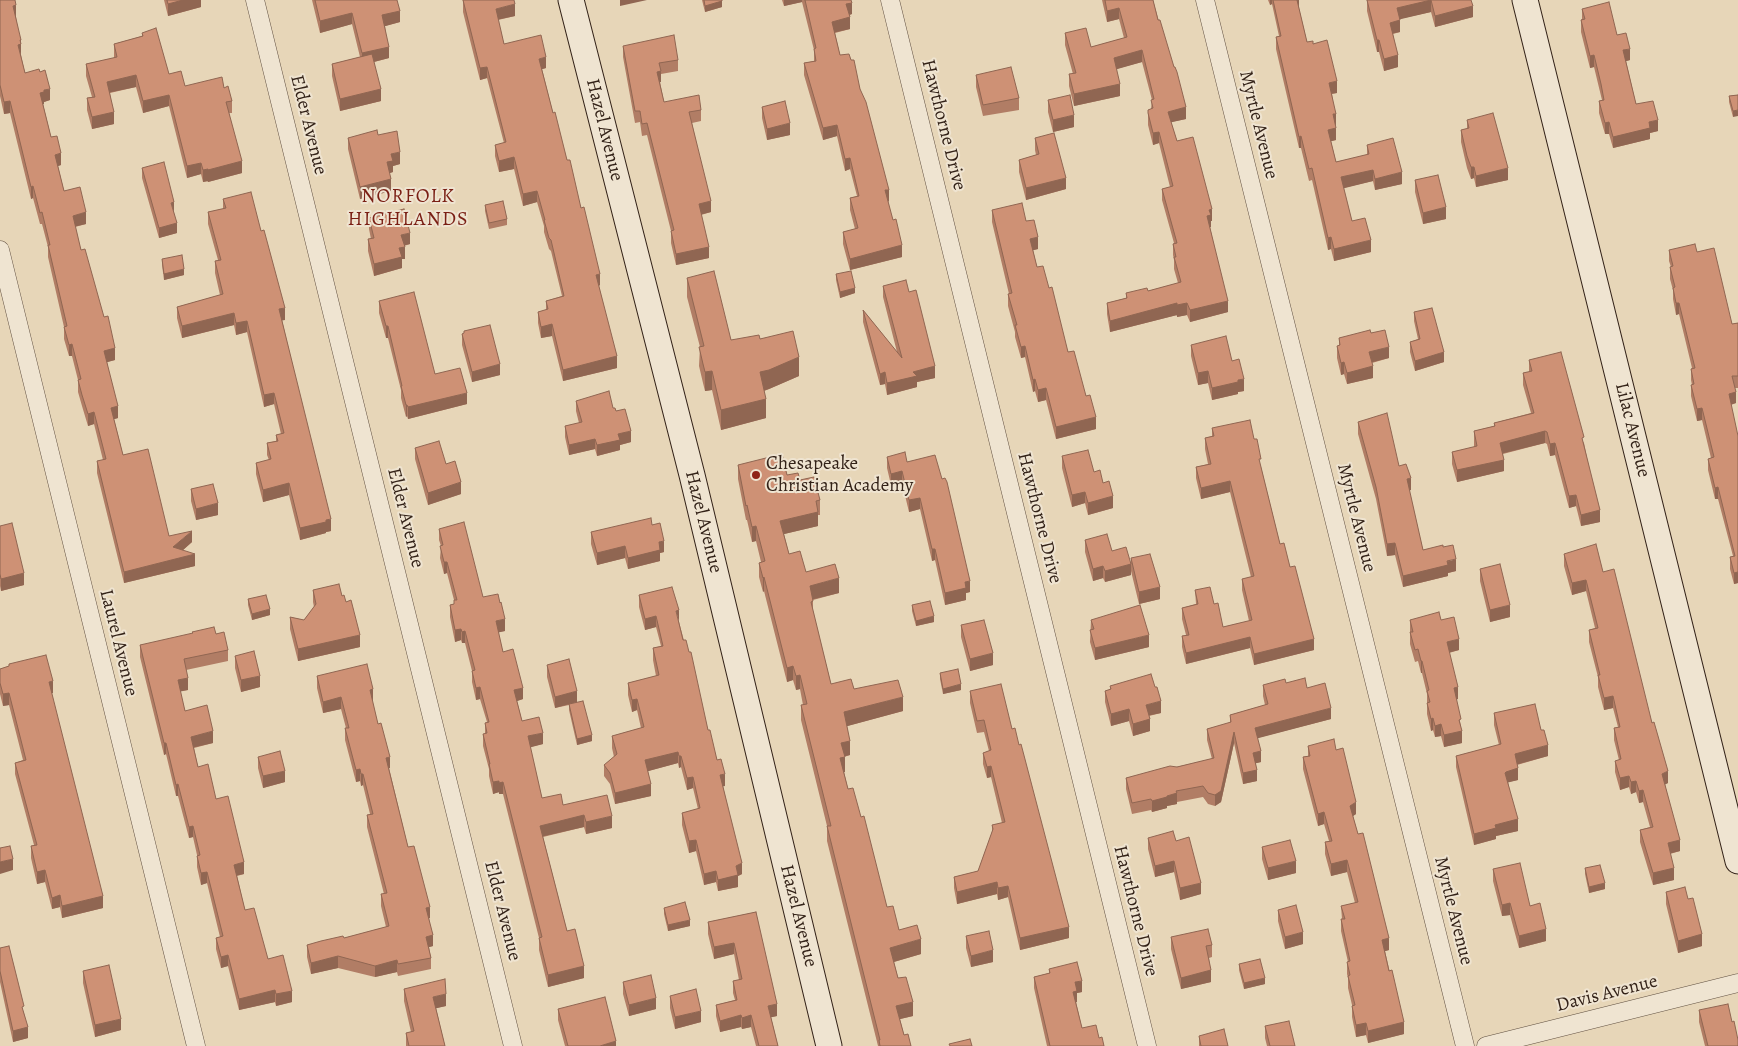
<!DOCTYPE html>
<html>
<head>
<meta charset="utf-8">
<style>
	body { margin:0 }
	canvas { display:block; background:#e7d6b8 }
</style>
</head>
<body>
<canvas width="1738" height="1046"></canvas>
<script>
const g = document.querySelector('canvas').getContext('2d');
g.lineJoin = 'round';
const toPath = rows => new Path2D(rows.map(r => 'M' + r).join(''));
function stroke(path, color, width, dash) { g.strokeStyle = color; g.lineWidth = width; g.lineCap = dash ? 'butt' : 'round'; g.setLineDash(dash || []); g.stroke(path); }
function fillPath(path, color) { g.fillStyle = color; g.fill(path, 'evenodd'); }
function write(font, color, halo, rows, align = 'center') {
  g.font = font + ' Alegreya,serif'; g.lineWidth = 4; g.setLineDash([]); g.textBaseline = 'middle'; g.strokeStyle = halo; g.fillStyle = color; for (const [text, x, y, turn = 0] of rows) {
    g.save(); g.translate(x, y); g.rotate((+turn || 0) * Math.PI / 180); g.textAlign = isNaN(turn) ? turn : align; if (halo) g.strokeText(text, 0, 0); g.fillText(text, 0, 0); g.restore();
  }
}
const street = toPath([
	[255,0,513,1046],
	[890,0,1147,1046],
	[1205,0,1465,1046],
	[0,250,196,1046],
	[1486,1046,1738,983]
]);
const secondary = toPath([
	[571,0,692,475,829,1046],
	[1525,0,1738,861]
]);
const wall = toPath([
	[0,0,16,17,21,51,21,55,25,73,50,100,44,102,44,104,43,104,51,137,61,165,58,166,64,191,86,224,75,227,81,250,115,360,107,362,118,418,114,419,123,455,169,536,192,542,183,550,195,566,124,583,97,473,97,461,103,460,94,424,88,426,82,406,78,392,78,380,72,356,69,356,64,339,64,327,48,257,48,247,42,224,40,224,33,198,31,199,10,113,4,114,0,96],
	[164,0,201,0,201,7,168,16],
	[312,0,397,0,400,22,385,26,389,58,374,62,381,101,340,111,332,76,332,64,360,57,352,24,320,33],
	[463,0,515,16,498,20,504,44,546,68,542,69,553,113,581,208,600,285,599,286,617,368,563,381,552,336,541,338,538,323,538,312,546,310,546,301,562,296,551,251,549,249,544,232,544,226,537,202,523,206,514,169,499,172,495,156,495,145,504,143,487,78,480,80,463,12],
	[702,0,722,0,722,7,705,12],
	[782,0,851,0,852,14,849,15,850,29,835,33,840,55,851,60,860,89,889,201,888,202,902,257,850,270,843,244,843,232,855,229,850,210,850,198,857,196,850,169,845,171,837,136,823,140,804,75,804,63,814,61,814,50,802,2,784,6],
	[1102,0,1153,0,1186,119,1171,122,1177,141,1212,221,1211,221,1211,227,1210,227,1228,312,1190,322,1187,315,1177,317,1177,315,1110,332,1107,314,1107,303,1126,298,1126,293,1148,291,1178,283,1174,269,1174,260,1173,255,1173,244,1174,243,1162,200,1162,189,1170,187,1159,143,1153,145,1148,125,1148,110,1151,109,1152,100,1142,62,1116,69,1120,96,1074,106,1069,86,1069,74,1073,74,1065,45,1065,33,1091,47,1124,38,1119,19,1107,22],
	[1268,0,1299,0,1299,8,1307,42,1313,44,1337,93,1332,94,1336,125,1335,126,1336,140,1331,141,1336,162,1367,155,1367,145,1402,184,1375,190,1373,181,1343,188,1352,221,1371,252,1334,261,1331,249,1328,250,1312,180,1309,181,1301,148,1299,148,1276,49,1276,37,1279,36,1272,4,1270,5],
	[1367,0,1471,0,1473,17,1435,27,1431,12,1399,19,1400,32,1393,34,1398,67,1384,71,1379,52,1377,52,1367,11],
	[1582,9,1617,35,1630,60,1626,61,1636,104,1658,131,1650,133,1650,139,1613,148,1609,134,1605,134,1599,113,1599,101,1602,100,1601,96,1594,67,1590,68,1581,32,1581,20,1582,19],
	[142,33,169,74,185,86,224,88,232,101,232,113,229,113,242,173,208,182,208,181,203,182,201,174,187,178,169,106,143,113,136,87,110,93,114,124,92,129,87,110,87,98,92,97,86,76,86,64,114,58,114,44,142,36],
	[623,46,678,60,678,71,661,74,661,82,660,82,664,102,701,110,701,121,692,123,711,212,701,215,709,258,676,265,671,243,671,231,647,135,642,136,640,122,635,123,623,57],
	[976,75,1019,98,1019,110,983,116,976,87],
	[1738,95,1733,117,1729,102,1729,96],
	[1048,100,1074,127,1053,132,1048,112],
	[762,107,790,135,767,140,762,118],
	[1467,120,1508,180,1476,187,1474,178,1471,179,1467,168,1461,142,1461,130,1467,129],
	[378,135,400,164,393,166,393,172,389,173,391,191,360,199,348,149,348,138],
	[1035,138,1066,189,1026,200,1019,172,1019,160,1036,155,1035,150],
	[142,168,174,213,177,233,159,238,142,178],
	[1415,180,1446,219,1423,224,1415,192],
	[223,199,261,231,285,320,282,320,331,531,326,532,326,533,300,540,289,495,263,502,256,474,256,463,269,460,267,455,267,443,276,441,276,435,281,434,274,404,264,407,247,332,236,335,234,325,182,338,177,318,177,307,220,295,215,273,215,261,218,260,208,224,208,212,223,209],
	[485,205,507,219,507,225,489,229,485,211],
	[992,210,1026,221,1038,249,1033,250,1037,267,1049,288,1068,352,1086,396,1096,429,1056,439,1046,400,1038,402,1035,391,1033,392,1025,357,1021,358,1015,337,1015,332,1008,306,1008,294,1009,294,992,222],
	[369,218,410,244,404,246,405,259,402,259,402,268,374,276,368,251,368,239,371,239,369,229],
	[1669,250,1697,252,1732,324,1738,323,1738,388,1735,388,1736,403,1731,405,1738,583,1734,584,1730,569,1730,557,1733,556,1718,499,1715,499,1708,470,1708,459,1711,458,1702,420,1697,421,1691,396,1691,385,1692,385,1691,380,1691,369,1692,368,1679,314,1676,315,1673,299,1673,290,1670,279,1670,267,1671,267,1669,261],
	[162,259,184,275,164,280,162,265],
	[836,274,855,293,840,298,836,280],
	[687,278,731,340,760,339,799,376,769,389,764,391,766,418,721,430,712,390,705,391,703,383,699,366,700,347,687,297],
	[883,286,909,292,935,378,917,382,917,387,887,395,885,384,880,385,863,322,863,310,897,352,883,297],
	[379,301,435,374,467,404,408,419,407,416,406,417,401,398,401,390,388,338,386,338,379,313],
	[1414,312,1444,362,1415,371,1410,352,1410,342,1418,339,1414,321],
	[464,331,500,375,472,382,462,345,462,334,464,333],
	[1371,333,1389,358,1372,363,1373,378,1347,384,1344,374,1341,375,1337,358,1337,346,1339,346,1339,338],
	[1191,345,1232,361,1244,391,1238,392,1238,394,1212,400,1208,383,1198,385,1191,356],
	[1529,360,1584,443,1600,522,1581,526,1576,506,1569,508,1555,455,1550,456,1547,444,1545,443,1503,454,1504,471,1457,482,1452,464,1452,452,1474,447,1474,431,1494,426,1494,423,1531,413,1523,385,1523,373,1529,372],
	[576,401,613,408,616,411,631,442,620,445,620,450,597,456,595,449,569,455,565,437,565,426,579,423,576,411],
	[1358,422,1399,466,1411,490,1409,490,1423,550,1443,547,1456,571,1448,573,1448,576,1403,587,1395,555,1387,556,1376,499,1358,434],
	[1212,428,1261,467,1280,544,1290,567,1314,650,1254,665,1250,648,1186,664,1182,647,1182,636,1186,635,1182,619,1182,608,1196,604,1195,590,1214,604,1223,627,1249,621,1242,590,1242,579,1251,577,1230,492,1201,499,1196,478,1196,467,1208,464,1205,449,1205,438,1212,436],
	[415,448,446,464,461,494,428,505,415,459],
	[1062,456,1094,472,1103,483,1113,508,1088,515,1085,503,1072,507,1062,468],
	[887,457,907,462,970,592,966,593,966,600,945,605,935,560,932,561,920,509,909,512,902,483,891,485,887,468],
	[738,465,787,475,800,480,820,500,820,515,818,515,818,526,784,534,789,554,806,572,839,593,813,600,813,611,831,684,854,689,903,711,847,726,850,755,844,757,845,772,844,772,848,789,887,907,899,930,921,954,894,962,898,978,913,1016,900,1019,904,1035,911,1046,878,1046,827,841,827,826,801,720,801,705,803,705,800,689,796,690,793,680,787,682,764,591,763,592,759,577,759,563,761,562,756,541,752,542,747,520,746,520,738,479],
	[191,489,218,515,196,520,191,501],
	[652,525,664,552,660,553,660,561,628,569,625,558,597,565,591,544,591,532],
	[0,526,24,585,1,591,0,586],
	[439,529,505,631,498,632,503,652,523,699,517,701,522,721,543,744,530,747,542,798,563,805,612,828,586,834,584,827,543,837,567,931,584,978,548,987,539,950,539,938,503,794,499,794,499,792,493,794,489,776,489,769,483,746,483,734,485,734,485,723,487,722,480,699,476,700,472,682,472,671,465,643,462,643,461,640,455,642,450,617,450,605,454,604,454,600,447,573,444,574,440,558,441,546,439,540],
	[1085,540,1112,551,1131,563,1131,558,1160,599,1139,604,1131,571,1131,575,1105,582,1103,578,1093,581,1085,552],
	[1564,554,1603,572,1652,723,1668,783,1665,784,1680,851,1670,854,1674,880,1653,885,1640,842,1640,830,1650,827,1643,802,1639,803,1636,792,1631,794,1629,787,1620,790,1615,772,1615,761,1619,760,1614,740,1614,728,1618,727,1613,708,1604,710,1598,687,1598,677,1589,642,1589,630,1595,628,1586,591,1572,595,1564,566],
	[1480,569,1510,617,1490,622,1480,581],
	[313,590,342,596,360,647,298,661,290,629,290,617,304,620,314,607,313,602],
	[639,595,679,622,708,730,725,786,723,786,742,874,738,876,738,887,718,891,716,882,704,885,696,851,689,853,682,825,682,813,698,809,693,788,687,790,681,767,679,768,678,763,648,771,651,796,615,804,610,784,604,776,604,765,614,757,612,748,612,736,641,728,637,710,632,712,628,695,628,683,656,676,653,660,653,648,661,646,656,627,645,630,639,607],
	[248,599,270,615,252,620,248,605],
	[912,605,934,622,916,626,912,611],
	[1091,620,1149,647,1095,660,1090,642],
	[1410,620,1441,620,1459,650,1449,653,1458,699,1456,699,1461,727,1462,743,1444,747,1441,736,1435,737,1433,730,1431,731,1427,714,1427,694,1422,673,1421,673,1418,661,1415,662,1410,644],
	[961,625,993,665,970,671,961,637],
	[216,634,228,650,228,661,186,670,188,690,180,691,185,711,213,743,194,748,198,767,216,799,244,874,237,876,245,910,268,959,292,1002,276,1006,275,1002,239,1010,228,966,221,968,216,949,216,938,220,937,207,883,201,885,197,867,197,855,193,837,189,838,178,796,176,796,166,754,164,755,140,657,140,645],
	[235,656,260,687,241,692,235,668],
	[9,664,53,693,51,693,103,908,62,918,60,907,52,909,45,882,37,884,31,858,31,846,34,845,15,774,15,763,23,760,9,705,3,706,0,694,0,669,9,666],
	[547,665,577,702,592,741,577,745,569,710,569,705,555,708,547,677],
	[940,673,961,690,943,694,940,679],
	[317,676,373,701,372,701,378,724,390,768,389,768,408,847,430,918,429,918,433,946,429,947,431,958,431,969,398,976,397,972,375,977,338,968,311,974,307,957,307,945,344,938,386,927,381,906,381,894,384,894,367,827,367,815,370,814,363,785,361,786,360,781,356,782,345,740,345,728,346,728,341,709,323,713,317,688],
	[1286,683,1307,688,1331,719,1257,738,1261,762,1256,763,1257,781,1243,784,1234,743,1221,802,1215,806,1208,804,1203,797,1177,802,1177,804,1167,806,1167,808,1152,812,1151,810,1132,814,1126,789,1126,778,1212,759,1207,740,1207,729,1230,723,1230,715,1265,705,1263,696,1263,685],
	[1110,686,1161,713,1149,716,1150,731,1133,736,1129,721,1111,726,1105,702,1105,691,1110,690],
	[970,691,1012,729,1069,938,1020,950,1008,897,998,900,997,894,957,904,954,888,954,877,978,871,992,832,992,825,1002,823,991,777,987,778,983,764,983,753,989,751,984,732,977,733,970,703],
	[1494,713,1548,756,1517,765,1518,780,1508,782,1518,831,1496,836,1496,839,1474,845,1456,767,1456,756,1499,745,1494,725],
	[1308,746,1336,750,1356,814,1353,816,1389,950,1385,951,1404,1034,1368,1043,1366,1035,1356,1037,1352,1017,1352,1005,1348,988,1348,978,1347,974,1347,962,1348,962,1341,931,1341,919,1342,919,1341,906,1355,903,1347,872,1331,876,1325,854,1325,842,1329,841,1324,824,1318,826,1303,769,1303,757,1308,756],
	[258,757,285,782,263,788,258,768],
	[1148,838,1176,841,1201,894,1180,900,1174,872,1155,877,1148,849],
	[1262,847,1296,873,1268,880,1262,859],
	[1585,868,1605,889,1589,893,1585,874],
	[1493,869,1530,906,1546,941,1519,948,1510,915,1502,916,1493,881],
	[1666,892,1688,899,1702,946,1678,953,1666,904],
	[664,908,690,926,668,931,664,914],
	[1278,910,1303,944,1285,949,1278,921],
	[756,912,777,1016,771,1017,778,1046,756,1046,751,1027,742,1029,741,1027,720,1032,716,1016,716,1005,735,1000,733,993,733,981,739,980,734,954,714,959,708,934,708,922],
	[966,936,993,962,971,967,966,948],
	[1171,937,1212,945,1212,957,1209,958,1211,982,1181,989,1171,949],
	[0,948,24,1013,28,1038,13,1042,0,982],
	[1239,964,1265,984,1244,989,1239,970],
	[1049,969,1082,992,1077,993,1077,1002,1076,1002,1082,1028,1099,1038,1104,1046,1047,1046,1034,988,1034,977,1049,973],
	[83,971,121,1030,95,1037,83,983],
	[623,982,656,1009,629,1016,623,994],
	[404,989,446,1006,436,1008,445,1046,406,1046,406,1033,411,1032,404,1001],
	[670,996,701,1022,675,1029,670,1008],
	[558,1009,616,1046,565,1046,558,1020],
	[1699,1010,1732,1022,1738,1046,1705,1046,1699,1022],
	[1265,1026,1295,1046,1267,1046,1265,1038],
	[1199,1036,1228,1046,1199,1046]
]);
const shadedWall = toPath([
	[183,0,201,0,201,7,168,16,168,4],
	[620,0,647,0,620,6],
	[784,0,802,0,802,2,784,6],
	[1270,0,1272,0,1272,4,1270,5],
	[1296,0,1299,0,1299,8,1296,8],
	[1431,0,1431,12,1397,20,1397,8],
	[722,1,722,7,705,12,705,6],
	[852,3,852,14,846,16,846,4],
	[515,4,515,16,496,20,496,9],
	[16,5,16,17,13,17,13,6],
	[1473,6,1473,17,1435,27,1435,16],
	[1119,8,1119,19,1107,22,1107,11],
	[400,11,400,22,382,27,382,15],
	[352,13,352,24,320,33,320,21],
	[850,17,850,29,832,33,832,22],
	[1400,20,1400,32,1390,34,1390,23],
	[20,40,21,40,21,55,18,45],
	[1377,40,1379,40,1379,52,1377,52],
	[389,47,389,58,362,65,362,53],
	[1630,49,1630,60,1623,62,1623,50],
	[1142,50,1142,62,1114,70,1114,58],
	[1398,55,1398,67,1384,71,1384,59],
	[1594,55,1594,67,1590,68,1590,56],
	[546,57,546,68,539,70,539,59],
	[487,67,487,78,480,80,480,68],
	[661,71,661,82,657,83,657,72],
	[136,75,136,87,107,93,107,82],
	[1337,81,1337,93,1329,94,1329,83],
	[1120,84,1120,96,1074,106,1074,94],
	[50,89,50,100,44,102,44,104,40,105,40,93,44,90],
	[381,89,381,101,340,111,340,99],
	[169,95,169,106,143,113,143,101],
	[10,101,10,113,4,114,4,102],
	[1186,107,1186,119,1168,123,1168,112],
	[1738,110,1738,116,1733,117,1733,111],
	[114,112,114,124,92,129,92,117],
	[1333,114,1336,114,1336,125,1333,126],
	[1074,115,1074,127,1053,132,1053,120],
	[1658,120,1658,131,1650,133,1650,139,1613,148,1613,137,1649,122],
	[1609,122,1609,134,1605,134,1605,123],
	[790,123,790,135,767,140,767,129],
	[837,125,837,136,823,140,823,128],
	[1336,128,1336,140,1328,142,1328,130],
	[1159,132,1159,143,1153,145,1153,133],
	[1301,136,1301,148,1299,148,1299,137],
	[400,152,400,164,393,166,393,172,387,174,387,162,391,154],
	[61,153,61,165,55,167,55,155],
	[514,157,514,169,499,172,499,161],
	[850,158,850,169,845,171,845,159],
	[242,161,242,173,208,182,208,170],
	[201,163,201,174,187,178,187,166],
	[1471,167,1474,167,1474,178,1471,179],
	[1508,168,1508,180,1476,187,1476,176],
	[208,169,208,181,203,182,203,170],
	[1373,170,1373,181,1341,189,1341,177],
	[1402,172,1402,184,1375,190,1375,179],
	[1066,178,1066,189,1026,200,1026,188],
	[391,179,391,191,360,199,360,187],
	[33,186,33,198,31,199,31,187],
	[885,190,889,190,889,201,885,202],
	[537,191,537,202,523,206,523,194],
	[711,201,711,212,699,215,699,204],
	[174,202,174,213,171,203],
	[1446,207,1446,219,1423,224,1423,213],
	[1212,209,1212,221,1211,221,1211,227,1207,228,1207,216,1209,210],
	[86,212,86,224,73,227,73,216],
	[177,223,177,233,159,238,159,228],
	[410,233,410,244,401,246,401,235],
	[1038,237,1038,249,1030,251,1030,239],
	[1331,237,1331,249,1328,250,1328,238],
	[1371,240,1371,252,1334,261,1334,249],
	[902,245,902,257,850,270,850,259],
	[405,247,405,259,402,259,402,268,374,276,374,264,399,248],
	[709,247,709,258,676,265,676,254],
	[184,269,184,275,164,280,164,274],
	[600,274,600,285,596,286,596,275],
	[855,288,855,293,840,298,840,292],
	[1228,301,1228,312,1190,322,1190,310],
	[1177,303,1177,315,1110,332,1110,321],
	[1187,303,1187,315,1177,317,1177,305],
	[1676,303,1679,303,1679,314,1676,315],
	[285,308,285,320,279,321,279,309],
	[234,313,234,325,182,338,182,326],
	[247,321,247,332,236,335,236,323],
	[552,324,552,336,541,338,541,327],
	[386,326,388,326,388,338,386,338],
	[72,344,72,356,69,356,69,345],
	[1025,346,1025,357,1021,358,1021,347],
	[1389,347,1389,358,1369,363,1369,352],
	[115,348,115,360,104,363,104,351],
	[1444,352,1444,362,1415,371,1415,361],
	[617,356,617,368,563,381,563,370],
	[799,357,799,376,769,389,760,392,760,372],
	[1344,362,1344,374,1341,375,1341,363],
	[500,364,500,375,472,382,472,372],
	[935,366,935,378,917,382,917,387,887,395,887,383,913,372],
	[1373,366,1373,378,1347,384,1347,373],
	[712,371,712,390,705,391,705,372],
	[1208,371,1208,383,1198,385,1198,373],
	[885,372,885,384,880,385,880,374],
	[1035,379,1035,391,1033,392,1033,380],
	[1244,379,1244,391,1238,392,1238,380],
	[1238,382,1238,394,1212,400,1212,388],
	[1046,388,1046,400,1038,402,1038,390],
	[1736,392,1736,403,1729,405,1729,394],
	[274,393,274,404,264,407,264,395],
	[467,393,467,404,408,419,408,407],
	[766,399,766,418,721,430,721,410],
	[406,405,407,405,407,416,406,417],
	[118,406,118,418,111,420,111,408],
	[1702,408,1702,420,1697,421,1697,409],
	[94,412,94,424,88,426,88,414],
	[1096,417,1096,429,1056,439,1056,427],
	[631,431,631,442,620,445,620,450,597,456,597,445,618,434],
	[1545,431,1545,443,1500,454,1500,443],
	[595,439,595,449,569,455,569,445],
	[1555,443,1555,455,1550,456,1550,444],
	[1504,460,1504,471,1457,482,1457,470],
	[902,471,902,483,891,485,891,474],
	[1411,478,1411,490,1407,491,1407,479],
	[1230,481,1230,492,1201,499,1201,488],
	[461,482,461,494,428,505,428,493],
	[289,483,289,495,263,502,263,490],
	[1718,487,1718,499,1715,499,1715,488],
	[1085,492,1085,503,1072,507,1072,495],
	[1576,495,1576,506,1569,508,1569,496],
	[1113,496,1113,508,1088,515,1088,503],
	[920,498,920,509,909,512,909,500],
	[218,503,218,515,196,520,196,509],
	[1600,510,1600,522,1581,526,1581,515],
	[818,512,818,526,780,535,780,521],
	[331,519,331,531,326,532,326,533,300,540,300,528],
	[756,526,756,541,752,542,752,527],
	[192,531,192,542,173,559,173,547],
	[664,541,664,552,660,553,660,561,628,569,628,558,659,542],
	[1395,543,1395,555,1387,556,1387,544],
	[625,546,625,558,597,565,597,553],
	[932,549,935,549,935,560,932,561],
	[195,554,195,566,124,583,124,572],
	[1456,559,1456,571,1448,573,1448,576,1403,587,1403,576],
	[444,562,447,562,447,573,444,574],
	[1131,564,1131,575,1105,582,1105,571],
	[1103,566,1103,578,1093,581,1093,569],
	[1738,572,1738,583,1734,584,1734,573],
	[24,573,24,585,1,591,1,579],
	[764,577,764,591,763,592,763,578],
	[839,578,839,593,810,600,810,586],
	[1586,580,1586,591,1572,595,1572,583],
	[970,581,970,592,966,593,966,600,945,605,945,593,965,582],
	[1160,587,1160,599,1139,604,1139,592],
	[1510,605,1510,617,1490,622,1490,610],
	[270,609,270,615,252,620,252,614],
	[679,610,679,622,676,611],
	[656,616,656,627,645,630,645,619],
	[934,616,934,622,916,626,916,621],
	[505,619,505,631,496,633,496,621],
	[461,629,461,640,455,642,455,630],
	[465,631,465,643,462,643,462,632],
	[360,635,360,647,298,661,298,649],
	[1149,635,1149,647,1095,660,1095,648],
	[1250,637,1250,648,1186,664,1186,653],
	[1314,639,1314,650,1254,665,1254,654],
	[1459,639,1459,650,1447,653,1447,642],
	[993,653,993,665,970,671,970,659],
	[1421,661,1422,661,1422,673,1421,673],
	[793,666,793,680,787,682,787,668],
	[800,675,800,689,796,690,796,676],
	[260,676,260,687,241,692,241,680],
	[188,678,188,690,178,692,178,680],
	[53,681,53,693,49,694,49,682],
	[961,684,961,690,943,694,943,689],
	[480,687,480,699,476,700,476,688],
	[1458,687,1458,699,1454,700,1454,688],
	[523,688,523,699,514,702,514,690],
	[373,689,373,701,370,701,370,690],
	[577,691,577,702,555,708,555,697],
	[9,693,9,705,3,706,3,694],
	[1613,696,1613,708,1604,710,1604,698],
	[341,697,341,709,323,713,323,702],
	[903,697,903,711,844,727,844,712],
	[637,699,637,710,632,712,632,700],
	[1161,701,1161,713,1146,716,1146,705],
	[1331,708,1331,719,1255,739,1255,728],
	[1129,709,1129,721,1111,726,1111,714],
	[1433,718,1433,730,1431,731,1431,719],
	[1150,719,1150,731,1133,736,1133,724],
	[1441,724,1441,736,1435,737,1435,726],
	[213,731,213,743,191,748,191,737],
	[1462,731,1462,743,1444,747,1444,735],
	[1234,732,1234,743,1221,802,1215,806,1215,795],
	[543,733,543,744,528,748,528,736],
	[592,735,592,741,577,745,577,739],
	[850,741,850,755,841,757,841,743],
	[164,743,166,743,166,754,164,755],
	[1548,745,1548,756,1515,765,1515,754],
	[1261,751,1261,762,1253,764,1253,753],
	[678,752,678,763,645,772,645,760],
	[679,756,681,756,681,767,679,768],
	[390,757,390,768,386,769,386,758],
	[845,757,845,772,840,773,840,758],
	[991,766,991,777,987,778,987,767],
	[1518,768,1518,780,1506,783,1505,773,1506,772],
	[360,769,360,781,356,782,356,770],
	[1257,770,1257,781,1243,784,1243,773],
	[285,771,285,782,263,788,263,776],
	[1668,771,1668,783,1662,786,1662,774],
	[361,774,363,774,363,785,361,786],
	[725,774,725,786,720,787,720,775],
	[1629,776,1629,787,1620,790,1620,778],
	[693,777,693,788,687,790,687,778],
	[499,781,499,792,493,794,493,782],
	[1636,781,1636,792,1631,794,1631,782],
	[503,782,503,794,499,794,499,783],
	[178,784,178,796,176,796,176,785],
	[651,784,651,796,615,804,615,793],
	[1643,790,1643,802,1639,803,1639,791],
	[1177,793,1177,804,1167,806,1167,808,1152,812,1152,801],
	[1356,802,1356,814,1350,818,1350,806],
	[1324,812,1324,824,1318,826,1318,814],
	[584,815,584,827,540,837,540,826],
	[612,816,612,828,586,834,586,822],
	[1518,819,1518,831,1496,836,1496,839,1474,845,1474,834,1495,825],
	[193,826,193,837,189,838,189,827],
	[696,840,696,851,689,853,689,841],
	[1680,840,1680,851,1668,854,1668,843],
	[13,859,13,870,0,874,0,862],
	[1347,860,1347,872,1331,876,1331,864],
	[1174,861,1174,872,1155,877,1155,866],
	[1296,861,1296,873,1268,880,1268,868],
	[244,862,244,874,234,876,234,865],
	[742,863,742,874,738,876,738,887,718,891,718,880,736,866],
	[1674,868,1674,880,1653,885,1653,873],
	[45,870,45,882,37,884,37,872],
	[716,871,716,882,704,885,704,874],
	[207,872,207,883,201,885,201,873],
	[997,882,997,894,957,904,957,892],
	[1201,883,1201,894,1180,900,1180,888],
	[1605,883,1605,889,1589,893,1589,887],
	[1008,886,1008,897,998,900,998,888],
	[60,895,60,907,52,909,52,898],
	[103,896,103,908,62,918,62,906],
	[1510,903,1510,915,1502,916,1502,905],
	[430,907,430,918,426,919,426,908],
	[690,920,690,926,668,931,668,925],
	[1069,927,1069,938,1020,950,1020,938],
	[1546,929,1546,941,1519,948,1519,936],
	[1303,932,1303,944,1285,949,1285,937],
	[1702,934,1702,946,1678,953,1678,941],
	[433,935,433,946,426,948,426,937],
	[1389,938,1389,950,1382,952,1382,940],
	[921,939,921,954,890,963,890,948],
	[734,943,734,954,714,959,714,947],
	[993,950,993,962,971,967,971,956],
	[228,955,228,966,221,968,221,957],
	[338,956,338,968,311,974,311,963],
	[397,960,397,972,375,977,375,966],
	[584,966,584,978,548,987,548,975],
	[1211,970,1211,982,1181,989,1181,978],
	[1265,978,1265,984,1244,989,1244,983],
	[1082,981,1082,992,1077,993,1077,1002,1073,1003,1073,992,1075,982],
	[275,990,275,1002,239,1010,239,999],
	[292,991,292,1002,276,1006,276,994],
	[446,994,446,1006,433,1009,433,997],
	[656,998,656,1009,629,1016,629,1005],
	[913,1002,913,1016,896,1020,896,1006],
	[777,1004,777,1016,768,1018,768,1006],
	[701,1011,701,1022,675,1029,675,1017],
	[741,1015,741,1027,720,1032,720,1021],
	[751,1015,751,1027,742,1029,742,1018],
	[121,1019,121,1030,95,1037,95,1025],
	[1404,1022,1404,1034,1368,1043,1368,1031],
	[1366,1023,1366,1035,1356,1037,1356,1025],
	[28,1027,28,1038,13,1042,13,1031],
	[616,1041,616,1046,600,1046]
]);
const building = toPath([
	[0,0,15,0,16,5,13,6,21,40,20,40,21,44,18,45,25,73,39,69,40,72,45,70,50,89,44,90,44,92,40,93,51,137,57,136,61,153,55,155,64,191,80,187,86,212,73,216,81,250,85,249,104,317,108,316,115,348,104,351,118,406,111,408,123,455,148,449,169,536,192,531,173,547,195,554,124,572,97,461,106,459,94,412,88,414,82,395,78,380,81,379,72,344,69,345,64,327,67,326,48,245,50,245,42,212,40,213,33,186,31,187,10,101,4,102,0,85,0,0],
	[167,0,183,0,168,4,167,0],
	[315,0,397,0,400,11,382,15,389,47,362,53,352,13,320,21,315,0],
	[463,0,514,0,515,4,496,9,504,44,541,35,546,57,539,59,553,113,555,112,567,160,570,160,581,208,584,207,600,274,596,275,617,356,563,370,552,324,541,327,538,312,548,309,546,301,564,296,551,240,549,238,544,220,545,220,537,191,523,194,514,157,499,161,495,145,506,142,487,67,480,68,463,0],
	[704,0,722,0,722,1,705,6,704,0],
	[805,0,851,0,852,3,846,4,850,17,832,22,840,55,849,54,851,60,854,60,860,89,866,102,889,190,885,190,893,220,896,219,902,245,850,259,843,232,858,228,850,198,859,196,850,158,845,159,837,125,823,128,804,63,816,61,814,49,816,48,805,0],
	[1105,0,1153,0,1158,20,1160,20,1174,67,1175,67,1177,72,1186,107,1168,112,1177,141,1193,137,1212,209,1209,210,1211,215,1207,216,1228,301,1190,310,1187,303,1177,305,1177,303,1110,321,1107,303,1127,298,1126,293,1147,288,1148,291,1181,282,1174,257,1176,257,1173,244,1177,243,1162,189,1173,186,1159,132,1153,133,1148,113,1148,110,1153,108,1151,100,1154,99,1142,50,1114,58,1120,84,1074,94,1069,74,1076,73,1065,33,1086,28,1091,47,1127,37,1119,8,1107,11,1105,0],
	[1273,0,1297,0,1307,42,1313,41,1313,44,1327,40,1337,81,1329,83,1336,114,1333,114,1336,128,1328,130,1336,162,1369,154,1367,145,1393,138,1402,172,1375,179,1373,170,1341,177,1352,221,1365,218,1371,240,1334,249,1331,237,1328,238,1312,168,1309,169,1301,136,1299,137,1276,37,1281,36,1273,0],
	[1367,0,1471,0,1473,6,1435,16,1431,0,1397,8,1400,20,1390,23,1398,55,1384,59,1379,40,1377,40,1367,0],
	[1609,2,1617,35,1626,33,1630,49,1623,50,1636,104,1653,101,1658,120,1649,122,1650,128,1613,137,1609,122,1605,123,1599,101,1604,100,1601,84,1594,55,1590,56,1581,20,1585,19,1582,9,1609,2],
	[156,28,169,74,181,71,185,86,222,77,224,88,228,86,232,101,226,102,242,161,208,170,208,169,203,170,201,163,187,166,169,95,143,101,136,75,107,82,114,112,92,117,87,98,95,97,86,64,117,57,114,44,143,36,142,33,156,28],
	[674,35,678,60,659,63,661,71,657,72,664,102,699,95,701,110,689,112,711,201,699,204,709,247,676,254,671,231,674,230,647,123,642,124,640,111,635,111,623,46,674,35],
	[372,54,381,89,340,99,332,64,372,54],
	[1011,67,1019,98,983,105,976,75,1011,67],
	[1070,95,1074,115,1053,120,1048,100,1070,95],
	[1738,95,1738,110,1733,111,1729,96,1738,95],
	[785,101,790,123,767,129,762,107,785,101],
	[1493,113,1508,168,1476,176,1474,167,1471,167,1467,156,1461,130,1469,128,1467,120,1493,113],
	[377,130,378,135,397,131,400,152,391,154,393,161,387,162,391,179,360,187,348,138,377,130],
	[1054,133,1066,178,1026,188,1019,160,1039,154,1035,138,1054,133],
	[164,162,174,202,171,203,177,223,159,228,142,168,164,162],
	[1438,175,1446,207,1423,213,1415,180,1438,175],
	[251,192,261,231,264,230,285,308,279,309,331,519,326,520,326,522,300,528,289,483,263,490,256,463,271,459,267,443,278,441,276,435,284,433,274,393,264,395,247,321,236,323,234,313,182,326,177,307,223,294,215,261,221,260,208,212,226,208,223,199,251,192],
	[503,201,507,219,489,223,485,205,503,201],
	[1022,203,1026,221,1034,220,1038,237,1030,239,1037,267,1043,266,1049,288,1052,287,1068,352,1074,351,1086,396,1090,395,1096,417,1056,427,1046,388,1038,390,1035,379,1033,380,1025,346,1021,347,1015,325,1017,325,1008,294,1012,293,992,210,1022,203],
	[404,209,410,233,401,235,405,247,399,248,402,257,374,264,368,239,374,238,369,218,404,209],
	[1695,244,1697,252,1714,248,1732,324,1738,323,1738,376,1732,376,1736,392,1729,394,1738,436,1738,572,1734,573,1730,557,1735,556,1718,487,1715,488,1708,459,1714,457,1702,408,1697,409,1691,385,1694,384,1691,369,1695,368,1679,303,1676,303,1673,288,1675,287,1670,267,1673,266,1669,250,1695,244],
	[182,255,184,269,164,274,162,259,182,255],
	[714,271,731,340,759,335,760,339,793,331,799,357,769,370,760,372,766,399,721,410,712,371,705,372,703,364,699,347,704,346,687,278,714,271],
	[851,271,855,288,840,292,836,274,851,271],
	[906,280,909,292,916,290,935,366,913,372,917,376,887,383,885,372,880,374,863,310,902,358,883,286,906,280],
	[414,292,435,374,460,368,467,393,408,407,407,405,406,405,401,386,402,386,388,326,386,326,379,301,414,292],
	[1432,308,1444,352,1415,361,1410,342,1420,339,1414,312,1432,308],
	[490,325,500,364,472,372,462,334,464,333,464,331,490,325],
	[1370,330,1371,333,1385,330,1389,347,1369,352,1373,366,1347,373,1344,362,1341,363,1337,346,1340,345,1339,338,1370,330],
	[1226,336,1232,361,1239,359,1244,379,1238,380,1238,382,1212,388,1208,371,1198,373,1191,345,1226,336],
	[1561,352,1584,437,1582,438,1600,510,1581,515,1576,495,1569,496,1555,443,1550,444,1547,432,1545,431,1500,443,1504,460,1457,470,1452,452,1477,446,1474,431,1495,426,1494,423,1534,413,1523,373,1532,371,1529,360,1561,352],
	[609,391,613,408,615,408,616,411,625,409,631,431,618,434,620,440,597,445,595,439,569,445,565,426,582,422,576,401,609,391],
	[1387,413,1399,466,1406,464,1411,478,1407,479,1423,550,1443,545,1443,547,1453,545,1456,559,1447,561,1448,565,1403,576,1395,543,1387,544,1376,487,1358,422,1387,413],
	[1250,420,1254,439,1257,439,1261,459,1259,459,1280,544,1284,543,1290,567,1295,566,1314,639,1254,654,1250,637,1186,653,1182,636,1189,635,1182,608,1198,604,1195,590,1210,587,1214,604,1218,603,1223,627,1252,620,1242,579,1254,576,1230,481,1201,488,1196,467,1211,464,1205,438,1214,436,1212,428,1250,420],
	[439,441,446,464,455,461,461,482,428,493,415,448,439,441],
	[1088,450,1094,472,1100,470,1103,483,1109,481,1113,496,1088,503,1085,492,1072,495,1062,456,1088,450],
	[905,452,907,462,935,455,942,479,945,478,947,482,970,581,965,582,966,588,945,593,935,549,932,549,920,498,909,500,902,471,891,474,887,457,905,452],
	[782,454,787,475,798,473,800,480,814,477,820,500,816,501,818,512,780,521,789,554,800,551,806,572,835,564,839,578,810,586,813,601,811,602,831,684,851,679,854,689,898,680,903,697,844,712,850,741,841,743,845,757,840,758,848,789,853,788,861,817,864,816,887,907,893,906,899,930,917,925,921,939,890,948,898,978,906,977,913,1002,896,1006,904,1035,908,1034,911,1046,880,1046,879,1040,880,1040,827,826,831,826,801,705,807,704,800,675,796,676,793,666,787,668,764,577,763,578,759,563,765,561,756,526,752,527,747,505,746,506,738,465,782,454],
	[213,484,218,503,196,509,191,489,213,484],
	[651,518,652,525,660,523,664,541,659,542,660,550,628,558,625,546,597,553,591,532,651,518],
	[464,522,483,597,498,594,500,603,501,602,505,619,496,621,503,652,513,649,523,688,514,690,522,721,539,717,543,733,528,736,542,798,561,794,563,805,607,795,612,816,586,822,584,815,540,826,567,931,575,929,584,966,548,975,539,938,542,937,503,782,499,783,499,781,493,782,489,764,490,764,483,734,487,733,485,723,489,722,480,687,476,688,472,671,475,670,465,631,462,632,461,629,455,630,450,605,454,604,454,600,457,600,447,562,444,562,440,546,443,545,439,529,464,522],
	[12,523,24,573,1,579,0,574,0,526,12,523],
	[1107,534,1112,551,1126,547,1131,564,1105,571,1103,566,1093,569,1085,540,1107,534],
	[1596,544,1603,572,1614,569,1652,723,1654,722,1668,771,1662,774,1680,840,1668,843,1674,868,1653,873,1640,830,1653,827,1643,790,1639,791,1636,781,1631,782,1629,776,1620,778,1615,761,1621,759,1614,728,1620,727,1613,696,1604,698,1598,675,1600,675,1589,630,1598,628,1586,580,1572,583,1564,554,1596,544],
	[1150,554,1160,587,1139,592,1131,558,1150,554],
	[1500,564,1510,605,1490,610,1480,569,1500,564],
	[339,584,342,596,344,595,346,602,351,600,360,635,298,649,290,617,304,620,316,604,313,590,339,584],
	[672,587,679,610,676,611,683,640,686,640,689,652,691,652,708,730,710,730,717,760,721,759,725,774,720,775,742,863,736,866,738,875,718,880,716,871,704,874,696,840,689,841,682,813,700,808,693,777,687,778,681,756,679,756,678,752,645,760,651,784,615,793,610,773,604,765,617,754,612,736,644,727,637,699,632,700,628,683,659,675,653,648,663,646,656,616,645,619,639,595,672,587],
	[266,595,270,609,252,614,248,599,266,595],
	[930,601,934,616,916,621,912,605,930,601],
	[1140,605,1149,635,1095,648,1090,630,1094,629,1091,620,1140,605],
	[1439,612,1441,620,1454,617,1459,639,1447,642,1458,687,1454,688,1461,719,1459,720,1462,731,1444,735,1441,724,1435,726,1433,718,1431,719,1427,703,1430,702,1427,691,1429,690,1422,661,1421,661,1418,649,1415,650,1410,632,1413,632,1410,620,1439,612],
	[984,620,993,653,970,659,961,625,984,620],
	[214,627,216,634,224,632,228,650,184,659,188,678,178,680,185,711,207,705,213,731,191,737,198,767,208,764,216,799,228,796,244,862,234,865,245,910,254,908,268,959,283,955,292,991,276,994,275,990,239,999,228,955,221,957,216,938,223,936,207,872,201,873,197,856,200,855,193,826,189,827,178,784,176,785,166,743,164,743,140,645,193,633,192,632,214,627],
	[254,651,260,676,241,680,235,656,254,651],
	[46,655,53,681,49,682,103,896,62,906,60,895,52,898,45,870,37,872,31,846,37,845,15,763,26,760,9,693,3,694,0,683,0,669,9,666,9,664,46,655],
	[569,659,577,691,555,697,547,665,569,659],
	[367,664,373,689,370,690,378,724,381,723,390,757,386,758,408,847,414,846,430,907,426,908,433,935,426,937,431,958,398,964,397,960,375,966,338,956,311,963,307,945,321,941,343,936,344,938,389,926,381,894,387,893,367,815,373,814,363,774,361,774,360,769,356,770,345,728,349,728,341,697,323,702,317,676,367,664],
	[958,669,961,684,943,689,940,673,958,669],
	[1151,674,1155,687,1157,687,1161,701,1146,705,1150,719,1133,724,1129,709,1111,714,1105,691,1111,689,1110,686,1151,674],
	[1305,678,1307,688,1325,683,1331,708,1255,728,1261,751,1253,753,1257,770,1243,773,1234,732,1221,791,1215,795,1208,793,1203,786,1176,791,1177,793,1167,796,1167,797,1152,801,1151,799,1132,803,1126,778,1170,766,1177,767,1214,758,1207,729,1231,722,1230,715,1268,704,1263,685,1285,679,1286,683,1305,678],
	[1001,684,1012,729,1015,728,1019,745,1021,744,1069,927,1020,938,1008,886,998,888,997,882,957,892,954,877,978,871,993,829,992,825,1005,822,991,766,987,767,983,753,991,750,984,720,977,721,970,691,1001,684],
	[583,701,592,735,577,739,569,704,583,701],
	[1535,704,1541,730,1544,730,1548,745,1515,754,1518,768,1506,772,1505,773,1518,819,1495,825,1496,828,1474,834,1456,756,1501,744,1494,713,1535,704],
	[1334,739,1336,750,1343,748,1356,802,1350,806,1358,834,1363,833,1383,914,1389,938,1382,940,1389,971,1392,970,1404,1022,1368,1031,1366,1023,1356,1025,1352,1006,1355,1005,1348,976,1350,975,1347,962,1350,961,1341,919,1345,919,1341,906,1358,902,1347,860,1331,864,1325,842,1332,841,1324,812,1318,814,1303,757,1310,756,1308,746,1334,739],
	[280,751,285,771,263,776,258,757,280,751],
	[1173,831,1176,841,1189,837,1201,883,1180,888,1174,861,1155,866,1148,838,1173,831],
	[1290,840,1296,861,1268,868,1262,847,1290,840],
	[10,846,13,859,0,862,0,848,10,846],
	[1520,863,1530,906,1540,903,1546,929,1519,936,1510,903,1502,905,1493,869,1520,863],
	[1600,865,1605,883,1589,887,1585,868,1600,865],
	[1685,887,1688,899,1693,898,1702,934,1678,941,1666,892,1685,887],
	[685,902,690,920,668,925,664,908,685,902],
	[1296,905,1303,932,1285,937,1278,910,1296,905],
	[756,912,777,1004,768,1006,778,1046,759,1046,751,1015,742,1018,741,1015,720,1021,716,1005,737,1000,733,981,742,979,734,943,714,947,708,922,756,912],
	[1208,929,1212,945,1206,946,1211,970,1181,978,1171,937,1208,929],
	[989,931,993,950,971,956,966,936,989,931],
	[9,946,24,1006,22,1007,28,1027,13,1031,0,971,0,948,9,946],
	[1260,959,1265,978,1244,983,1239,964,1260,959],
	[1077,962,1082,981,1075,982,1077,991,1073,992,1082,1028,1096,1025,1099,1038,1102,1037,1104,1046,1050,1046,1034,977,1050,973,1049,969,1077,962],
	[109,965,121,1019,95,1025,83,971,109,965],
	[651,975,656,998,629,1005,623,982,651,975],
	[445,979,446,994,433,997,445,1046,409,1046,406,1033,414,1031,404,989,445,979],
	[696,989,701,1011,675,1017,670,996,696,989],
	[605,997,616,1041,600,1046,568,1046,558,1009,605,997],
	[1728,1004,1732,1022,1734,1021,1738,1040,1738,1046,1708,1046,1699,1010,1728,1004],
	[1289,1021,1295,1046,1270,1046,1265,1026,1289,1021],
	[1224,1029,1228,1046,1201,1046,1199,1036,1224,1029],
	[970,1039,972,1046,950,1046,949,1044,970,1039]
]);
const markers = [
	[756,475,5,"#8f2418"]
];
const streetNames = [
	["Elder Avenue",308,125,76],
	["Hawthorne Drive",943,125,76],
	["Myrtle Avenue",1258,125,76],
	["Hazel Avenue",604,130,76],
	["Lilac Avenue",1632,430,76],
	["Elder Avenue",405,518,76],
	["Hawthorne Drive",1039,518,76],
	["Myrtle Avenue",1356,518,76],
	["Hazel Avenue",703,522,76],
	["Laurel Avenue",118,643,76],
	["Elder Avenue",502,911,76],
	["Hawthorne Drive",1135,911,76],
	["Myrtle Avenue",1453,911,76],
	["Hazel Avenue",798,916,76],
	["Davis Avenue",1607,994,-14]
];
const poiNames = [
	["Chesapeake",766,464],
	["Christian Academy",766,486]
];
const neighbourhoodNames = [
	["NORFOLK",408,197],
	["HIGHLANDS",408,220]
];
stroke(street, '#604f40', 19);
stroke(secondary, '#332218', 27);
stroke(street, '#efe4d1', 18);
stroke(secondary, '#efe4d1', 25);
fillPath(wall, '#b17d65');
fillPath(shadedWall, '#906652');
fillPath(building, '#ce9175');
stroke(building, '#906652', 1);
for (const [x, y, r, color] of markers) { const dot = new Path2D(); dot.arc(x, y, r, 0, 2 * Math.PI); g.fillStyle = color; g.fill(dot); stroke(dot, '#efe4d1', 2); }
write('19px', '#332218', '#efe4d1', streetNames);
write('19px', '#332218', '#efe4d1', poiNames, 'left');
g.letterSpacing = '1px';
write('20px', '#7a1f14', '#efe4d1', neighbourhoodNames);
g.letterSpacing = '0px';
</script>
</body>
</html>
